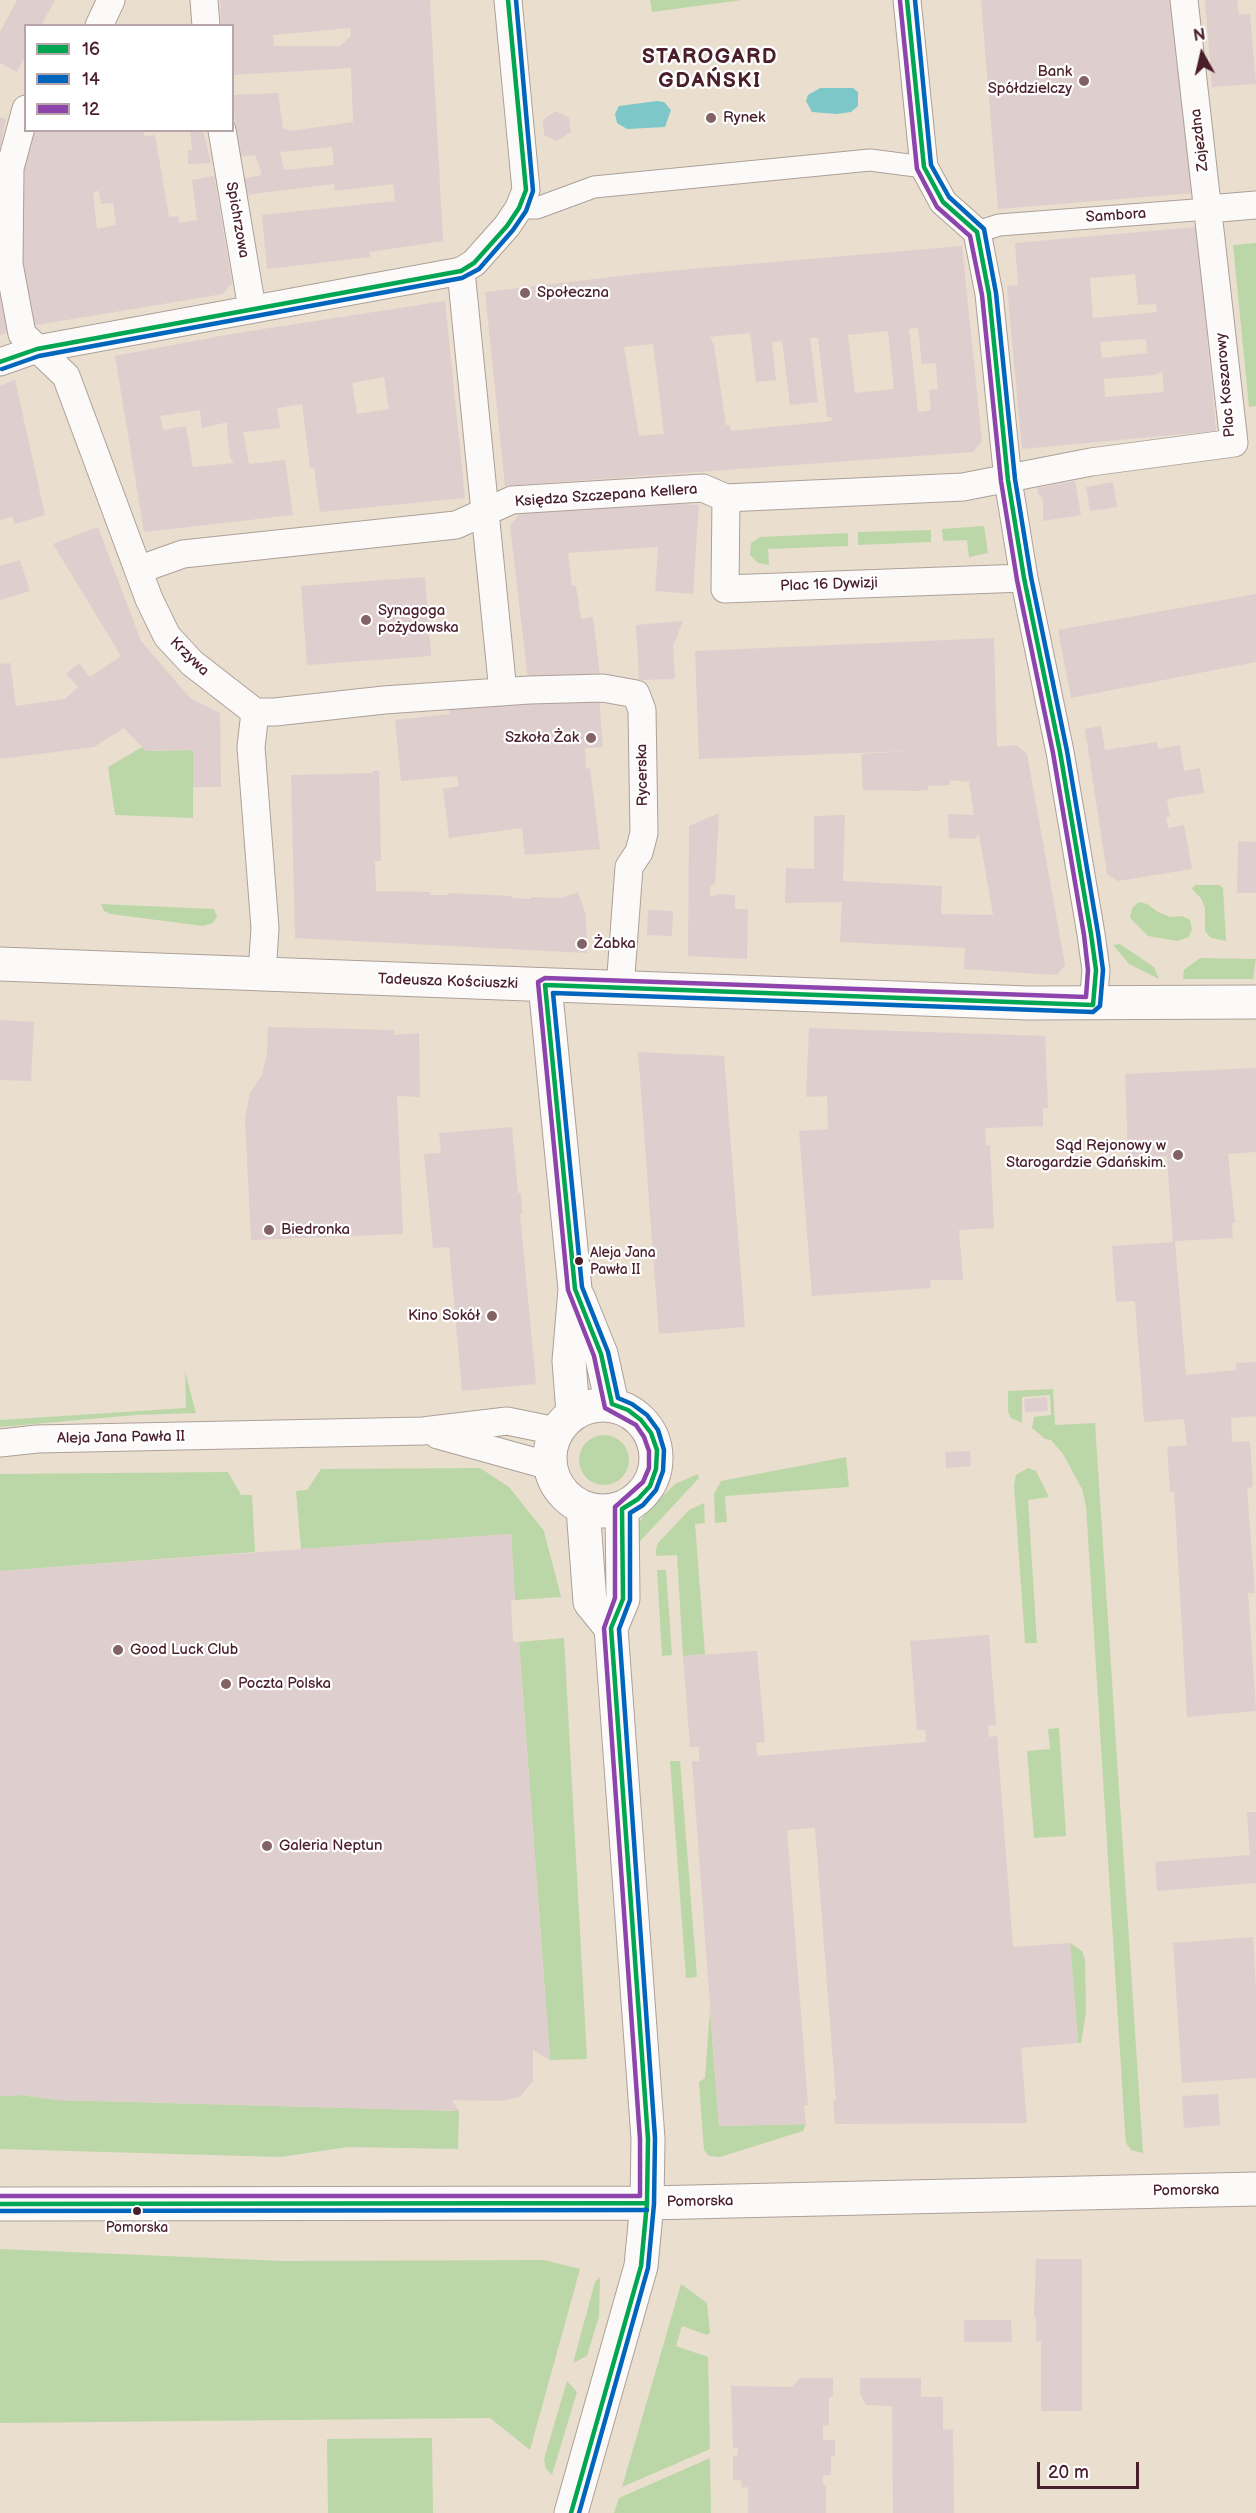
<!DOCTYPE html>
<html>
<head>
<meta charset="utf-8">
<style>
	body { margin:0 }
	#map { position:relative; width:1256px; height:2513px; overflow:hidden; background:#eadecf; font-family:"Balsamiq Sans",sans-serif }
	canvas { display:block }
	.legend { position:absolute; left:24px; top:24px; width:210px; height:108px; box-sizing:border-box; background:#fff; border:2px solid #b7a5aa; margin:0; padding:8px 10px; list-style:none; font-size:18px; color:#4a1f2b }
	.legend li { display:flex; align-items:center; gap:12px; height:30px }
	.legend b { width:30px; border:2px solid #b7a5aa }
	.north { position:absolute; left:1172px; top:24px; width:60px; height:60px; -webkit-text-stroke:4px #fff; paint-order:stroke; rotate:352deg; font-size:16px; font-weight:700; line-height:24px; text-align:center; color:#4a1f2b }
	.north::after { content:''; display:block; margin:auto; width:21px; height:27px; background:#4a1f2b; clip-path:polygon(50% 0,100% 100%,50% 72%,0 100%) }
	.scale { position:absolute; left:1037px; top:2462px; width:102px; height:27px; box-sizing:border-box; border:3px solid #4a1f2b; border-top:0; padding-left:8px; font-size:18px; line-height:21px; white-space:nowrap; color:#4a1f2b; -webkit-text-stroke:4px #fff; paint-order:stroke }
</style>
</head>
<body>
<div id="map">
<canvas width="1256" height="2513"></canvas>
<ul class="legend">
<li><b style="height:8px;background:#00a651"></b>16</li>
<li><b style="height:8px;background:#0065bd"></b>14</li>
<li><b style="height:8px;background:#8e44ad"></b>12</li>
</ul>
<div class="north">N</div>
<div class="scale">20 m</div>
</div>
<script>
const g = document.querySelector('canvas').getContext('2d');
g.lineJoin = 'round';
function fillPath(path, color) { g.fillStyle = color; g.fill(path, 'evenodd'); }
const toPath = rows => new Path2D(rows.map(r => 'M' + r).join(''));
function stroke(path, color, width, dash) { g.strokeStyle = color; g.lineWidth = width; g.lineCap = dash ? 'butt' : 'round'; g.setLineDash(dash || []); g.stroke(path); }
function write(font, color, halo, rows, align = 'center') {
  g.font = font + ' "Balsamiq Sans",sans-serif'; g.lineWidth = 4.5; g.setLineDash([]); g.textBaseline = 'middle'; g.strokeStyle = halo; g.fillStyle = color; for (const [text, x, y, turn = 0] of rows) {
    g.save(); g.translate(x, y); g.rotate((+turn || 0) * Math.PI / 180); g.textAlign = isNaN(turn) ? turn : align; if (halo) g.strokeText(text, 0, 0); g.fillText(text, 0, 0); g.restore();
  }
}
const green = toPath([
	[650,0,742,0,652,12],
	[1256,243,1256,406,1249,407,1233,245],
	[984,526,988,553,969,557,967,540,943,541,942,529],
	[931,530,931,542,858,545,858,532],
	[848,533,848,546,768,549,769,565,758,563,750,555,751,543,760,537],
	[142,747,146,751,193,750,193,818,115,815,108,767],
	[1195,885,1219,885,1223,888,1226,941,1211,938,1205,931,1205,908,1201,898,1192,889],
	[1139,902,1147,904,1158,912,1170,917,1182,916,1190,920,1192,929,1189,937,1177,941,1148,936,1130,918,1132,908],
	[101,904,214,909,217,917,213,923,203,926,110,914,104,911],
	[1120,944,1154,967,1159,979,1129,964,1113,945],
	[1200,958,1256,959,1253,979,1183,979,1184,970],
	[185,1371,196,1413,136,1415,0,1427,0,1420,186,1408],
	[1053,1389,1055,1425,1095,1423,1143,2153,1131,2150,1126,2143,1125,2132,1086,1506,1082,1489,1063,1454,1051,1440,1045,1439,1032,1428,1034,1417,1051,1415,1050,1395,1022,1397,1022,1423,1011,1418,1008,1412,1008,1391],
	'579 1460a25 25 0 1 1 50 0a25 25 0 1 1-50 0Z',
	[846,1457,849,1487,725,1496,727,1522,715,1523,714,1494,721,1481],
	[480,1468,509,1487,544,1531,561,1597,515,1600,511,1534,301,1549,296,1491,307,1490,321,1469],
	[1028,1468,1036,1471,1049,1497,1028,1500,1037,1643,1025,1643,1014,1485,1016,1475],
	[228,1472,241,1495,252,1495,255,1552,0,1571,0,1474],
	[698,1474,699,1478,630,1552,634,1530,645,1514,675,1484],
	[704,1503,705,1523,695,1524,705,1654,683,1656,677,1555,656,1556,656,1549,658,1543,689,1510],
	[657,1570,666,1570,672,1655,662,1656],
	[564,1638,587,2059,550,2060,519,1642],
	[1059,1728,1066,1836,1034,1838,1027,1751,1050,1749,1048,1729],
	[670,1761,680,1761,697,1977,686,1978],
	[1070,1943,1082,1951,1085,1960,1086,2012,1081,2043,1078,2043],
	[710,2009,719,2126,806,2124,803,2131,720,2157,709,2156,704,2150,699,2082,705,2078],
	[20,2095,59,2100,459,2111,458,2149,348,2147,281,2157,0,2149,0,2096],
	[0,2249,283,2261,544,2260,580,2269,530,2450,490,2418,0,2423],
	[600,2277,599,2316,587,2356,573,2363,595,2282],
	[681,2284,707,2303,710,2333,707,2335,682,2326,676,2346,708,2357,710,2449,622,2487],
	[567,2381,577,2392,552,2475,546,2469,544,2459],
	[432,2438,433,2513,328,2513,327,2439],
	[710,2458,711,2513,614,2513,619,2498]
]);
const water = toPath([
	[820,88,853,88,858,92,858,106,851,112,837,114,812,112,806,101,808,95],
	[657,101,664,102,671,110,665,127,627,129,617,123,615,114,619,106]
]);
const building = toPath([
	[17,0,55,0,41,26,26,26,26,55,17,72,0,63,0,32],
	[220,0,430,0,443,241,370,252,370,257,267,269,262,215,395,201,393,184,335,191,334,184,245,195,243,179,262,175,255,155,240,157,232,95,278,93,283,128,291,131,353,122,351,68,232,75,232,26,221,26],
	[350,28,351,36,340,46,274,46,273,35],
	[332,147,334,165,284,170,280,152],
	[981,0,1171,0,1194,193,998,209],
	[1205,0,1237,0,1239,15,1250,14,1256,84,1212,87],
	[556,111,569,118,571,132,557,141,544,135,543,120],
	[0,117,6,119,1,146,0,146],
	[32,130,144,130,144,136,155,135,169,217,178,216,179,223,197,220,192,180,214,176,232,283,223,294,30,326,19,256,24,155],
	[99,191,101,204,113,203,116,225,97,229,93,192],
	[190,130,203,130,211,163,188,164,188,150,192,150],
	[1197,227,1216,431,1022,449,1007,286,1018,285,1015,243],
	[1135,274,1138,305,1156,304,1157,312,1093,318,1090,278],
	[1146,339,1147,353,1102,358,1100,342],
	[1162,371,1164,392,1105,397,1104,379,1155,375],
	[962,246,982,441,973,452,505,486,485,292,645,273],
	[918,328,922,364,936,363,938,389,929,390,931,410,918,412,909,329],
	[888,331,894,389,855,393,848,335],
	[750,333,756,382,776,380,772,342,782,341,790,405,818,402,810,338,818,338,827,417,831,417,832,421,731,431,730,425,726,425,714,345,710,337],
	[653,344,664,434,639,436,624,347],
	[0,289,9,332,0,335],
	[445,301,465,498,320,512,314,468,310,468,302,404,277,408,280,428,243,432,249,464,285,460,293,515,144,532,115,356,231,334],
	[384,377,389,409,357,414,352,383],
	[200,410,202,428,228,422,227,430,230,458,234,463,193,467,186,426,163,430,160,416],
	[15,380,45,515,15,524,12,516,0,521,0,386],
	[1075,481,1081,515,1043,521,1043,498,1038,494,1037,488],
	[1113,482,1117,507,1090,511,1086,487],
	[662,503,699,505,693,594,655,591,658,547,568,553,572,586,576,586,581,619,593,617,600,676,528,680,510,526,524,508],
	[98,527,141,641,191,699,220,713,221,787,193,787,193,750,146,751,124,728,94,747,0,759,0,664,10,663,16,706,65,699,78,687,66,674,79,663,90,677,121,656,53,544],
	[20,560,30,591,0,600,0,566],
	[425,577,431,656,307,665,301,586],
	[1256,594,1256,662,1071,698,1058,630],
	[683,621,673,646,675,679,639,680,636,625],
	[994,638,997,747,1016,745,1027,754,1065,965,1057,975,964,969,965,948,840,942,842,902,785,903,786,868,814,869,814,816,845,815,843,881,942,886,941,914,993,915,979,834,974,839,949,838,948,814,974,815,969,782,950,780,950,785,928,786,928,790,920,791,863,790,861,754,910,751,699,759,695,651],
	[599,697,603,747,585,748,586,769,590,768,600,849,525,855,522,828,449,838,443,789,459,786,457,776,401,781,395,720,450,714,449,708],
	[1101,726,1105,750,1157,742,1158,749,1180,745,1184,771,1200,768,1204,793,1167,799,1170,817,1166,817,1168,828,1184,825,1192,869,1118,881,1107,874,1085,729],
	[379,770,381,861,375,861,376,891,430,892,430,895,448,895,449,893,512,896,512,898,531,899,531,897,562,898,578,892,586,915,587,953,295,938,291,775,373,773,373,771],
	[719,813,715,883,710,887,710,897,719,894,735,895,735,909,748,909,747,959,688,956,689,826],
	[1238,841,1256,842,1256,893,1237,893],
	[648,910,673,911,672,936,647,935],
	[0,1020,34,1022,31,1081,0,1080],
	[268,1027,394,1030,394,1035,419,1033,420,1097,397,1096,403,1234,251,1240,245,1119,250,1093,262,1075,267,1053],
	[809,1028,1045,1036,1048,1108,1043,1108,1043,1126,985,1128,986,1145,990,1145,994,1228,959,1230,963,1280,931,1280,930,1288,812,1296,799,1131,828,1129,827,1096,806,1097],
	[638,1052,724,1056,745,1327,659,1334],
	[1256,1068,1256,1152,1228,1154,1235,1223,1232,1223,1233,1238,1175,1241,1186,1375,1237,1370,1236,1363,1256,1362,1256,1416,1231,1418,1232,1442,1250,1441,1253,1487,1247,1488,1255,1593,1248,1593,1256,1711,1187,1717,1174,1491,1170,1492,1167,1447,1187,1445,1184,1419,1144,1422,1135,1301,1116,1302,1112,1246,1173,1242,1167,1156,1128,1157,1125,1074],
	[512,1127,518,1193,521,1193,522,1214,520,1214,536,1384,462,1391,449,1247,433,1248,424,1154,441,1153,439,1133],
	[1047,1397,1048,1411,1025,1412,1024,1399],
	[970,1451,971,1466,946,1468,945,1452],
	[511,1534,515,1600,511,1601,513,1642,519,1642,550,2060,533,2050,533,2081,520,2097,500,2101,452,2100,459,2111,59,2100,20,2095,0,2096,0,1571],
	[989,1635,996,1725,988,1725,989,1737,997,1736,1013,1947,1070,1943,1078,2043,1021,2048,1027,2123,835,2124,833,2100,836,2101,815,1828,787,1830,808,2105,804,2105,806,2124,719,2126,692,1761,699,1761,699,1747,690,1747,683,1656,757,1651,765,1742,756,1743,757,1756,926,1742,925,1730,917,1730,910,1641],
	[1247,1812,1256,1812,1256,1883,1157,1891,1155,1862,1250,1855],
	[1253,1937,1256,1988,1256,2078,1182,2083,1173,1943],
	[1218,2094,1220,2125,1184,2128,1182,2096],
	[1036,2259,1082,2259,1082,2411,1041,2411,1041,2341,1036,2341,1036,2317,1034,2318],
	[964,2320,1011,2320,1012,2342,964,2342],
	[800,2378,833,2378,833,2397,829,2397,829,2425,823,2426,823,2440,835,2440,835,2456,831,2456,831,2475,823,2475,823,2485,826,2485,826,2513,748,2513,748,2487,742,2488,741,2480,733,2480,733,2456,738,2455,738,2448,733,2448,731,2386,792,2387],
	[860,2378,921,2378,921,2397,943,2397,943,2430,953,2429,954,2513,893,2513,892,2406,866,2405,860,2394]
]);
const pedestrian = toPath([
	[519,208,537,208,594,187,870,160,924,167],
	[977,232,999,225,1208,209]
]);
const minor = toPath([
	[204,0,206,26],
	[907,0,924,167,943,202,977,232,989,294,1008,480,1024,578,1060,752,1091,934,1096,970,1093,1005],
	[99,26,111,0],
	[26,109,10,168,9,264,22,334,66,376,149,599,167,636,192,663,255,712],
	[222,130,252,309],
	[1208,209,1256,205],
	[461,271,503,692],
	[0,362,37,349,461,271,474,263,507,226,519,208,526,190,508,0],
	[726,498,725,589,1024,578],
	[138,570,183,554,456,525,512,500,703,488,726,498,963,487,1091,462,1234,443,1184,0],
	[255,712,275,712,384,700,529,690,603,688,636,694,642,710,644,833,639,852,629,867,620,988],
	[255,712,251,747,265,928,262,974],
	[438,1435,550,1466],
	[0,1443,37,1439,423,1431,507,1421,556,1431]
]);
const tertiary = toPath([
	[0,964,1028,1003,1256,1002],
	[545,985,575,1289,569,1361,573,1413],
	[578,1297,601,1354,612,1404],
	'550 1458a53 53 0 1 1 106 0a53 53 0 1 1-106 0Z',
	[583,1508,590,1602,611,1628],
	[0,2204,647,2203,1256,2189],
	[571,2513,641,2266,647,2203,648,2139,611,1628,623,1599,622,1509]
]);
const bus1 = toPath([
	[0,362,37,349,461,271,474,263,507,226,519,208,526,190,508,0],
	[0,2204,647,2203],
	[571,2513,641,2266,647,2203,648,2139,611,1628,623,1599,622,1509,638,1499,650,1486,656,1469,657,1450,651,1433,641,1420,628,1410,612,1404,601,1354,575,1289,545,985,1093,1005,1096,970,1091,934,1060,752,1024,578,1008,480,989,294,977,232,943,202,924,167,907,0]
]);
const bus2 = toPath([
	[2,369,39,356,462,278,479,269,513,230,526,211,533,191,516,0],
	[0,2211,647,2210],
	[579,2513,648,2268,654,2204,655,2138,619,1629,630,1600,630,1513,643,1505,656,1490,663,1471,664,1450,658,1430,647,1415,632,1404,618,1398,608,1352,582,1287,553,993,1093,1012,1100,1006,1103,970,1098,933,1067,751,1031,577,1015,479,996,293,984,229,949,197,931,165,915,0]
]);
const bus3 = toPath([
	[0,2196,640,2196,640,2139,604,1628,615,1598,615,1507,643,1482,649,1468,649,1451,644,1437,636,1425,605,1408,594,1356,568,1290,538,982,545,978,1086,997,1088,970,1084,935,1053,753,1017,580,1001,481,982,295,970,236,937,207,917,169,900,1]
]);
const markers = [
	[1084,81,6,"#826264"],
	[711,118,6,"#826264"],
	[525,293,6,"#826264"],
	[366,620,6,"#826264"],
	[591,738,6,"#826264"],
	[582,944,6,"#826264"],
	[1178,1155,6,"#826264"],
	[269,1230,6,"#826264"],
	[579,1261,5,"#4a1f2b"],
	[492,1316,6,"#826264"],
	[118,1650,6,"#826264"],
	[226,1684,6,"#826264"],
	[267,1846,6,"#826264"],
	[137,2211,5,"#4a1f2b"]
];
const busNames = [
	["Aleja Jana",590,1253],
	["Pawła II",590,1270],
	["Pomorska",137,2228,"center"]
];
const poiNames = [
	["Bank",1072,72,"right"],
	["Spółdzielczy",1072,89,"right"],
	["Rynek",723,118],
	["Społeczna",537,293],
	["Synagoga",378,611],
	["pożydowska",378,628],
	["Szkoła Żak",579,738,"right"],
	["Żabka",594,944],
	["Sąd Rejonowy w",1166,1146,"right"],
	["Starogardzie Gdańskim.",1166,1163,"right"],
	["Biedronka",281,1230],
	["Kino Sokół",480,1316,"right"],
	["Good Luck Club",130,1650],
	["Poczta Polska",238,1684],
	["Galeria Neptun",279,1846]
];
const streetNames = [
	["Zajezdna",1200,140,-97],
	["Sambora",1116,216,-4],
	["Spichrzowa",237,220,80],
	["Plac Koszarowy",1226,385,-95],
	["Księdza Szczepana Kellera",606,496,-4],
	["Plac 16 Dywizji",829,585,-2],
	["Krzywa",189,657,44],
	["Rycerska",643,775,-91],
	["Tadeusza Kościuszki",448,982,2],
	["Aleja Jana Pawła II",121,1438,-1],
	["Pomorska",1186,2191,-1],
	["Pomorska",700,2202,-1]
];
const districtNames = [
	["STAROGARD",710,58],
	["GDAŃSKI",710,82]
];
fillPath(green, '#bcd7a7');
fillPath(water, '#7ec7c9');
fillPath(building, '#dececd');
stroke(pedestrian, '#aca099', 23);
stroke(minor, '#aca099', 29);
stroke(tertiary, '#aca099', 35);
stroke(pedestrian, '#fcfaf8', 21);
stroke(minor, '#fcfaf8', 27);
stroke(tertiary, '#fcfaf8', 33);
stroke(bus1, '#00a651', 4.5);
stroke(bus2, '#0065bd', 4.5);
stroke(bus3, '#8e44ad', 4.5);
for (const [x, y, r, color] of markers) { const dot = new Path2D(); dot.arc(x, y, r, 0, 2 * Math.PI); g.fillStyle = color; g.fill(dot); stroke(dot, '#fff', 2); }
write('14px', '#4a1f2b', '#fff', busNames, 'left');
write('15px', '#4a1f2b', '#fff', poiNames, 'left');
write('15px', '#4a1f2b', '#fff', streetNames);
g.letterSpacing = '1.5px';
write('bold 21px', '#4a1f2b', '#fff', districtNames);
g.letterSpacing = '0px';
</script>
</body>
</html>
